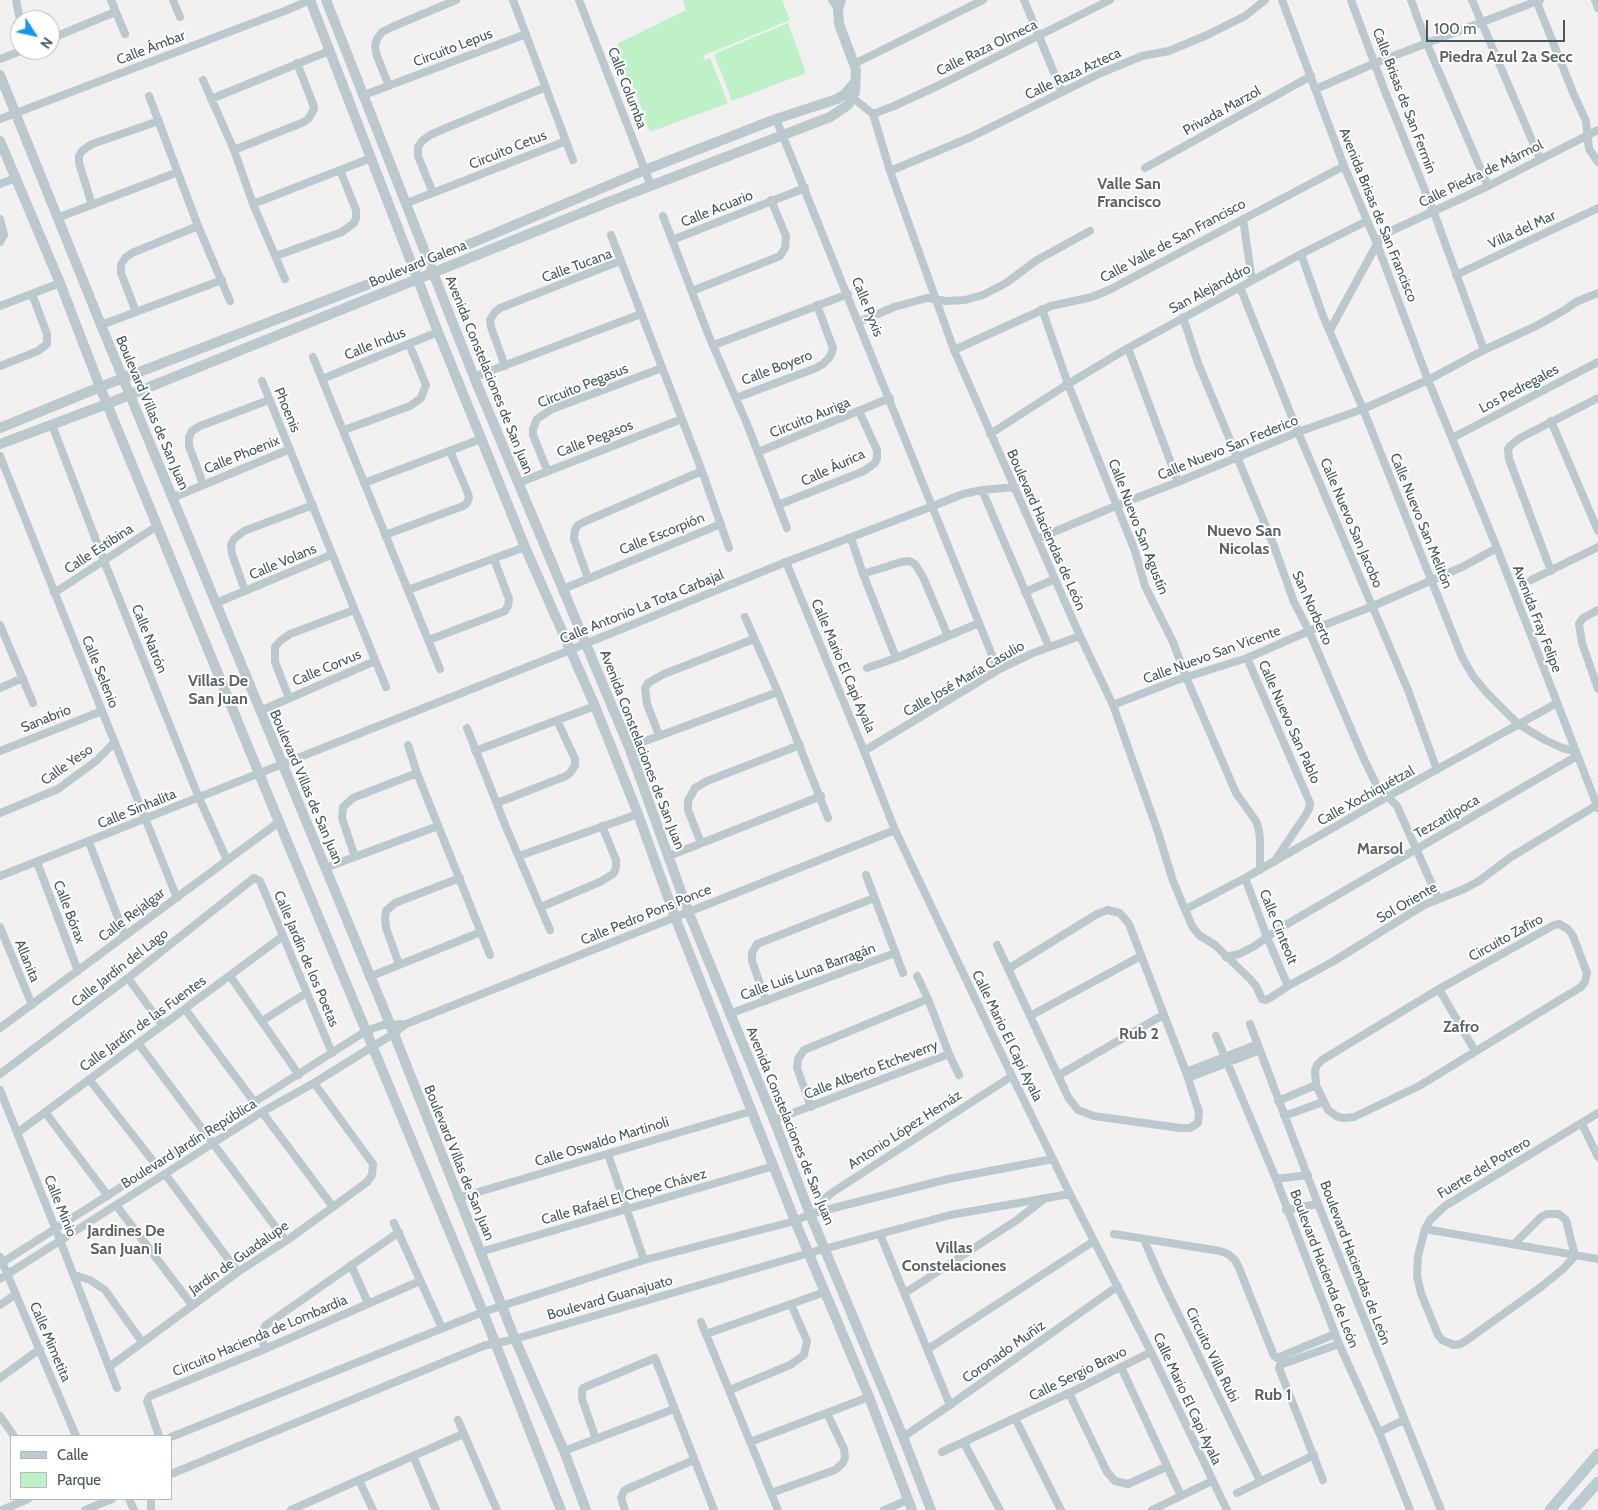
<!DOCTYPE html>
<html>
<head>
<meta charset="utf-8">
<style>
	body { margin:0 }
	#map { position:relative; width:1598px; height:1510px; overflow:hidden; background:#f3f0f1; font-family:Cabin,sans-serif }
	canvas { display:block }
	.legend { position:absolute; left:10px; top:1435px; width:162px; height:65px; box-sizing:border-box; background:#fff; border:1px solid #b5bcbf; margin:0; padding:6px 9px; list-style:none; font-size:15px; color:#47585e }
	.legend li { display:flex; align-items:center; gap:10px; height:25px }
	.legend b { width:25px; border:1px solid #b5bcbf }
	.north { position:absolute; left:10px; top:10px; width:50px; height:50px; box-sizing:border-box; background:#fff; border:1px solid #b5bcbf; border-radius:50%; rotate:125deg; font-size:14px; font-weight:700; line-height:20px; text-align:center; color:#47585e }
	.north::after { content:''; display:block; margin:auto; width:18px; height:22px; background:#1398ea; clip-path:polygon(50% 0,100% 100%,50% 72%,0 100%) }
	.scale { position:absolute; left:1426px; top:20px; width:139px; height:22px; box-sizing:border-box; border:2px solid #47585e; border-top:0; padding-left:6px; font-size:15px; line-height:18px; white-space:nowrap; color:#47585e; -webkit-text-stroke:4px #fff; paint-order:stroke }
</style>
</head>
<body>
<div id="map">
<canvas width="1598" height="1510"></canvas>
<ul class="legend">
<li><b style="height:6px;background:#bbcbd2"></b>Calle</li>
<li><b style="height:14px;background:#bef1c8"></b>Parque</li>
</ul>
<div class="north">N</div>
<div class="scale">100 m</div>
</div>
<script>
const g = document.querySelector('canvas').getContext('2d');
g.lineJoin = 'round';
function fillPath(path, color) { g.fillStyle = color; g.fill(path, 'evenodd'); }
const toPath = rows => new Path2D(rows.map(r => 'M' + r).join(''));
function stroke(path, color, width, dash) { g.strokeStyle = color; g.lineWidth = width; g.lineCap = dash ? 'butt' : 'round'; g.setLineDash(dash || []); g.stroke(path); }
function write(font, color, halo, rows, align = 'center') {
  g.font = font + ' Cabin,sans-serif'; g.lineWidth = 4; g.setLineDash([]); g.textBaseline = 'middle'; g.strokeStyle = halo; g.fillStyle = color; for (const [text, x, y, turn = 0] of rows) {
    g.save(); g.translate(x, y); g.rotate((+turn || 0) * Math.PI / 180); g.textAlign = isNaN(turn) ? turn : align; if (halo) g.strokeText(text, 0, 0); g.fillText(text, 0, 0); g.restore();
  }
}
const green = toPath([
	[683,0,782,0,790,20,703,56,705,60,710,58,728,103,650,132,633,86,630,87,617,44,686,10],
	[788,23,806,73,732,101,714,54]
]);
const minor = toPath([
	[16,0,20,20],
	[111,0,125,34],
	[173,0,180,17],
	[513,0,573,160],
	[579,0,651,186],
	[832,0,838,9],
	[1024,0,1062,92],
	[1282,0,1344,166,1377,244,1428,380,1497,548,1598,808],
	[1351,0,1384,89,1433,210,1484,350],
	[1411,0,1427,44,1488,186],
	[1472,0,1540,159],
	[1536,0,1574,95,1586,121,1589,149,1598,162],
	[1595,0,1598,8],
	[50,39,115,12],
	[0,59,23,50],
	[854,64,983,0],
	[203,80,234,150,253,204,285,279],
	[389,86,377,56,375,46,377,39,382,32,392,27,456,0],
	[1316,89,1375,63,1540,0],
	[848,94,873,114,890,171,954,350,1080,636,1113,705,1158,832,1173,881,1192,926,1199,935,1215,945,1250,979,1256,986,1262,999,1266,1000,1270,998,1288,986,1334,961,1424,905,1464,889,1479,881,1511,857,1597,805],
	[364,95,526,34],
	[149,96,198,226,230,301],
	[211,99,329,51],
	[873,114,894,106,946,82,1110,0],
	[0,119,287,10,310,0],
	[776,119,998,670],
	[234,150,304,122,309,118,314,109,313,104,297,63],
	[1145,168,1311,76],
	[890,171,971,137,1101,73,1142,56,1169,51,1207,35,1245,16,1265,0],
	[0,184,16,178],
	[433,193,418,156,418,147,422,141,430,135,446,128,546,87],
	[407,203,566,141],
	[253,204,371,158],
	[92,205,79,163,79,156,82,151,92,144,159,121],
	[663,216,708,334,747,424,787,528],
	[57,218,178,172],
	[0,219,4,235,0,242],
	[1243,219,1252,280],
	[611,235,702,471,729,548],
	[672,240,805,188],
	[1301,254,1323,316,1363,409,1462,657,1473,676,1487,693,1518,724,1545,740,1562,748,1575,751],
	[276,256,342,232,354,223,356,218,356,210,340,170],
	[1456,275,1598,208],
	[1240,287,1298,432,1408,690,1437,770],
	[692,291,780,256,785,248,786,236,771,200],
	[0,306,60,283],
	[1042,309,1068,384,1135,551,1145,586,1173,642,1186,677,1236,793,1256,821,1259,830,1260,841,1260,870],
	[136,312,121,273,121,265,125,258,132,253,198,226],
	[1183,317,1198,363,1274,546,1294,602,1309,631,1363,757,1377,786,1397,806,1438,898],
	[859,322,894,307,927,298,946,301,965,300,983,295,1006,283,1037,260,1090,231],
	[101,325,222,280],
	[1330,330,1377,244,1384,235,1391,231,1488,186,1598,130],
	[714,345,848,294],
	[1128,348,1178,482],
	[954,350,1051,306,1092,297,1111,289,1344,166],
	[313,357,440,669],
	[0,366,38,351,47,344,47,334,32,294],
	[505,366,491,327,490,320,495,312,500,308,620,261],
	[474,377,641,314],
	[322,379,438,332],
	[262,381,386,687],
	[736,398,816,368,823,364,828,359,831,355,833,348,817,305],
	[1551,421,1598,531],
	[52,425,104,561,199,798,227,860],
	[344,430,410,406,421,398,426,385,409,344],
	[990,434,1068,384,1128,348,1301,254,1367,221],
	[1452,438,1598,362],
	[758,452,890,398],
	[0,456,177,898],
	[547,470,533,435,533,429,537,419,552,409,662,368],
	[364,483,481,439],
	[518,483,682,419],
	[203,484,189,446,189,437,192,431,200,426,269,400],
	[982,490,1049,647],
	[172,498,290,449],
	[778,505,864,471,875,463,877,458,877,450,859,411],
	[385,535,463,506,467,503,469,497,467,491,450,451],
	[851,538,863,574,896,658],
	[1037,539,1118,505,1178,482,1298,432,1363,409,1428,380,1484,350,1536,326,1563,311,1576,302,1598,293],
	[786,562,864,751,895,830,1012,1076,1070,1194,1151,1352,1227,1510],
	[1551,571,1509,459,1508,449,1510,446,1520,438,1598,398],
	[863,574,901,562,909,561,915,564,923,577,948,636],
	[588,578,574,539,575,530,578,525,586,521,702,471],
	[1531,580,1598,547],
	[563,589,721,524],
	[408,590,525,547],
	[245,591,232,554,231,545,234,539,244,531,313,505],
	[1025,592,1055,579],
	[54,593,157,526],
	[216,603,331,555],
	[1598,610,1583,618,1579,624,1582,643,1598,689],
	[745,617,778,692,828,818],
	[0,625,33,703],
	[429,640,505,611,508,606,509,599,494,559],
	[1247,658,1310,803,1309,809,1305,816,1274,862],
	[867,668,896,658,979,623],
	[0,688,23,678],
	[289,698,275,662,275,647,280,641,290,634,354,610],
	[1113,705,1177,680,1247,658,1309,631,1373,606,1462,567,1497,548],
	[260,711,375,661],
	[467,728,506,827,550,930],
	[659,735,647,704,645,688,648,683,664,674,754,639],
	[408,745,417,773,490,955],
	[629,747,778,692],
	[0,751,102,711],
	[475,751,595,706],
	[864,751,998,670,1033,653,1080,636],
	[497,803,566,776,571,772,575,765,575,759,557,720],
	[0,813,58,789,96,761,115,742],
	[89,842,125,936],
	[701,843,688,810,688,801,695,788,707,781,800,745],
	[519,856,638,814],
	[669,856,821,796],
	[355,857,342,818,343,807,353,798,417,773],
	[37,862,78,971],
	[325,868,438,826],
	[866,875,903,973],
	[0,876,570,650,786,562,933,506,963,494,982,490,1015,487],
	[1245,878,1267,937,1288,986],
	[541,907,602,881,614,873,616,867,616,860,602,826],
	[1186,909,1245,878,1387,797,1557,703],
	[1559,924,1568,929,1573,936,1587,973,1585,982,1581,987,1419,1086,1354,1117,1344,1118,1338,1117,1328,1110,1316,1085,1315,1071,1317,1065,1322,1060,1439,989,1554,925,1559,924],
	[0,927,32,1005],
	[997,945,1068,1097,1078,1110,1094,1116,1180,1128,1190,1128,1198,1123,1199,1112,1186,1072,1129,924,1120,913,1108,910,1097,914,1008,969],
	[1226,957,1239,954,1253,947,1282,927,1577,756],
	[399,964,386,928,385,918,386,911,395,903,460,878],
	[230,976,299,1075],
	[917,976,928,999,949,1054,959,1075],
	[369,977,481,932],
	[128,978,162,1025],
	[1439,989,1475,1051],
	[766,1001,752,961,752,953,757,944,874,898],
	[185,1009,255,1103],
	[729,1014,895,953],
	[1030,1016,1141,956],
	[262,1021,306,993],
	[1250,1024,1318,1204,1441,1510],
	[0,1028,279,822],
	[1216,1036,1276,1179,1339,1344,1379,1432,1410,1510],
	[138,1043,286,1241],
	[1186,1072,1258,1044],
	[0,1074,128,978,254,878,260,881,332,1053],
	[1059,1075,1163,1015],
	[1188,1078,1260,1050],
	[89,1079,156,1165],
	[0,1090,60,1240,117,1388],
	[1278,1101,1316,1085],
	[811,1107,797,1068,798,1059,804,1050,928,999],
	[45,1112,108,1196],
	[262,1112,333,1207],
	[1284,1116,1323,1102],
	[774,1120,949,1054],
	[1582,1124,1598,1157],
	[17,1133,283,936],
	[608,1154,644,1260],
	[165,1174,238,1272],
	[1276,1179,1308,1175],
	[458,1198,752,1111],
	[116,1205,192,1305],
	[1286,1210,1318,1204],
	[819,1212,824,1199,833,1192,1012,1076],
	[394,1223,442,1328],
	[1425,1229,1598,1259],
	[880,1234,950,1405],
	[1114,1234,1220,1251,1228,1254,1235,1260,1239,1268,1274,1356,1277,1358,1335,1334],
	[1144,1240,1161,1279,1260,1481],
	[1514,1244,1541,1217,1547,1214,1559,1214,1566,1220,1575,1256,1563,1269,1541,1287,1467,1340,1460,1344,1454,1345,1442,1340,1438,1335,1421,1293,1417,1276,1418,1256,1425,1229,1430,1220,1445,1206,1598,1113],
	[480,1252,774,1166],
	[0,1257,76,1436],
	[0,1264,366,1031,383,1025,406,1024],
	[351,1265,368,1303],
	[74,1275,90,1280,105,1290,142,1342],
	[0,1279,262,1112,314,1083,393,1034,406,1024,895,830],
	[905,1293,1017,1220,1044,1199],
	[0,1305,16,1294],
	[701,1322,778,1510],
	[706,1334,825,1292],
	[265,1349,260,1334,266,1325,399,1232],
	[928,1349,1094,1241],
	[109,1367,238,1272,286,1241,333,1207,367,1182,372,1175,373,1164,314,1083],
	[1121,1367,1181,1496],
	[0,1378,40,1349],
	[730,1390,790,1365,804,1355,807,1341,791,1304],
	[1069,1393,1107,1472,1115,1481,1128,1484,1166,1467],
	[0,1416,14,1436],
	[1015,1418,1061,1510],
	[458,1420,497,1510],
	[1379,1432,1404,1420],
	[159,1436,147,1401,150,1396,265,1349,420,1281],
	[171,1437,483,1312,644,1260,795,1221,810,1214,948,1179,1053,1159],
	[903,1437,950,1405,1118,1286],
	[596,1439,582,1399,582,1391,583,1388,655,1358,714,1510],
	[750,1442,869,1397],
	[964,1443,1000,1510],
	[564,1451,674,1409],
	[942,1452,1069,1393,1151,1352],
	[413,1456,436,1510],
	[171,1474,483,1346,515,1339,809,1253,950,1215,1070,1194],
	[359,1480,373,1510],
	[1323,1480,1279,1368,1280,1365,1339,1344],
	[771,1493,835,1470,842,1464,845,1458,844,1449,827,1413],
	[1237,1493,1314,1455],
	[129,1499,134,1510],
	[2,1510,28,1499],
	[85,1510,112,1499],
	[151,1510,151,1499],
	[291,1510,463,1434],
	[625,1510,621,1498,624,1491,627,1489,694,1460],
	[884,1510,908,1500],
	[1152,1510,1212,1481]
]);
const tertiary = toPath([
	[310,0,438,332,525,547,595,706,638,814,675,917,795,1221,869,1397,912,1510],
	[326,0,474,377,629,747,688,911,774,1120,810,1214,903,1437,931,1510],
	[0,75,101,325,390,1024,515,1339,564,1451,586,1510],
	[0,141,60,283,100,387,279,822,483,1312,561,1510],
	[0,428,100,387,429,261,645,170,776,119,837,99,845,94,855,82],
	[0,444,107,404,611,201,830,117,848,105,855,92,856,71,854,64,839,24,838,9,841,0]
]);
const secondary = toPath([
	[1550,1510,1598,1454],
	[1573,1510,1598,1482]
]);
const streetNames = [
	["Calle Ámbar",151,48,-21],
	["Circuito Lepus",453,48,-21],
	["Calle Raza Olmeca",987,48,-26],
	["Calle Raza Azteca",1073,74,-25],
	["Calle Columba",627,88,69],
	["Calle Brisas de San Fermín",1404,101,69],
	["Privada Marzol",1222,111,-29],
	["Circuito Cetus",508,150,-22],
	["Calle Piedra de Mármol",1481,174,-26],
	["Calle Acuario",717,209,-22],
	["Avenida Brisas de San Francisco",1378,215,68],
	["Villa del Mar",1522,230,-25],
	["Calle Valle de San Francisco",1173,241,-28],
	["Boulevard Galena",418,264,-22],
	["Calle Tucana",577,266,-20],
	["San Alejanddro",1210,289,-28],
	["Calle Pyxis",867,307,68],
	["Calle Indus",375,344,-22],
	["Calle Boyero",777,368,-21],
	["Avenida Constelaciones de San Juan",489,375,68],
	["Circuito Pegasus",583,386,-22],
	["Los Pedregales",1519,389,-28],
	["Phoenis",287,410,67],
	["Boulevard Villas de San Juan",152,413,67],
	["Circuito Auriga",810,418,-22],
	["Calle Pegasos",595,439,-21],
	["Calle Nuevo San Federico",1228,448,-22],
	["Calle Phoenix",242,455,-22],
	["Calle Áurica",833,468,-25],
	["Calle Nuevo San Melitón",1421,521,68],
	["Calle Nuevo San Jacobo",1351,523,67],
	["Calle Nuevo San Agustín",1138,527,69],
	["Boulevard Haciendas de León",1046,530,66],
	["Calle Escorpión",662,534,-22],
	["Calle Estibina",99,549,-33],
	["Calle Volans",283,562,-23],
	["Calle Antonio La Tota Carbajal",642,607,-22],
	["San Norberto",1312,608,66],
	["Avenida Fray Felipe",1537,619,69],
	["Calle Natrón",149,639,68],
	["Calle Nuevo San Vicente",1212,655,-20],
	["Calle Mario El Capi Ayala",843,666,67],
	["Calle Corvus",327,668,-23],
	["Calle Selenio",100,672,68],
	["Calle José María Casulio",964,679,-30],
	["Sanabrio",46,719,-22],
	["Calle Nuevo San Pablo",1289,722,66],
	["Avenida Constelaciones de San Juan",642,750,69],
	["Calle Yeso",67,765,-35],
	["Boulevard Villas de San Juan",306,787,67],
	["Calle Xochiquétzal",1366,796,-29],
	["Calle Sinhalita",137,809,-22],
	["Tezcatilpoca",1447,817,-30],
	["Sol Oriente",1407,903,-30],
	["Calle Bórax",69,912,69],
	["Calle Rejalgar",132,915,-37],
	["Calle Pedro Pons Ponce",646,915,-22],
	["Calle Cinteolt",1278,927,68],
	["Circuito Zafiro",1506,938,-29],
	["Calle Jardín de los Poetas",306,959,67],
	["Allanita",27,961,68],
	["Calle Jardín del Lago",120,968,-38],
	["Calle Luis Luna Barragán",808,972,-20],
	["Calle Jardín de las Fuentes",143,1024,-36],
	["Calle Mario El Capi Ayala",1007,1036,64],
	["Calle Alberto Etcheverry",871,1070,-21],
	["Avenida Constelaciones de San Juan",790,1126,68],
	["Antonio López Hernáz",905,1130,-33],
	["Calle Oswaldo Martinoli",602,1142,-17],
	["Boulevard Jardín República",189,1144,-32],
	["Boulevard Villas de San Juan",459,1163,68],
	["Fuerte del Potrero",1484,1168,-31],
	["Calle Rafaél El Chepe Chávez",624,1197,-16],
	["Calle Minio",60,1206,68],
	["Jardin de Guadalupe",239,1258,-35],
	["Boulevard Haciendas de León",1355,1263,69],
	["Boulevard Hacienda de León",1324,1269,69],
	["Boulevard Guanajuato",610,1298,-16],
	["Circuito Hacienda de Lombardia",260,1336,-23],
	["Calle Mimetita",50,1342,67],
	["Coronado Muñiz",1004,1352,-35],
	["Circuito Villa Rubi",1212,1355,64],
	["Calle Sergio Bravo",1078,1374,-26],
	["Calle Mario El Capi Ayala",1187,1399,65]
];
const quarterNames = [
	["Piedra Azul 2a Secc",1506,57],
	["Valle San",1129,184],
	["Francisco",1129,202],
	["Nuevo San",1244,531],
	["Nicolas",1244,549],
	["Villas De",218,681],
	["San Juan",218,699],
	["Marsol",1380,849],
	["Zafro",1461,1027],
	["Rub 2",1139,1034],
	["Jardines De",126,1231],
	["San Juan Ii",126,1249],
	["Villas",954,1248],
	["Constelaciones",954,1266],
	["Rub 1",1273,1395]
];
fillPath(green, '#bef1c8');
stroke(minor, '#bbc8cd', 8);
stroke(tertiary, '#bbc8cd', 10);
stroke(secondary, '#bbcbd2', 11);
write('14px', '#47585e', '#fff', streetNames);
write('bold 16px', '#5c6265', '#fff', quarterNames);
</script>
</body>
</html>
